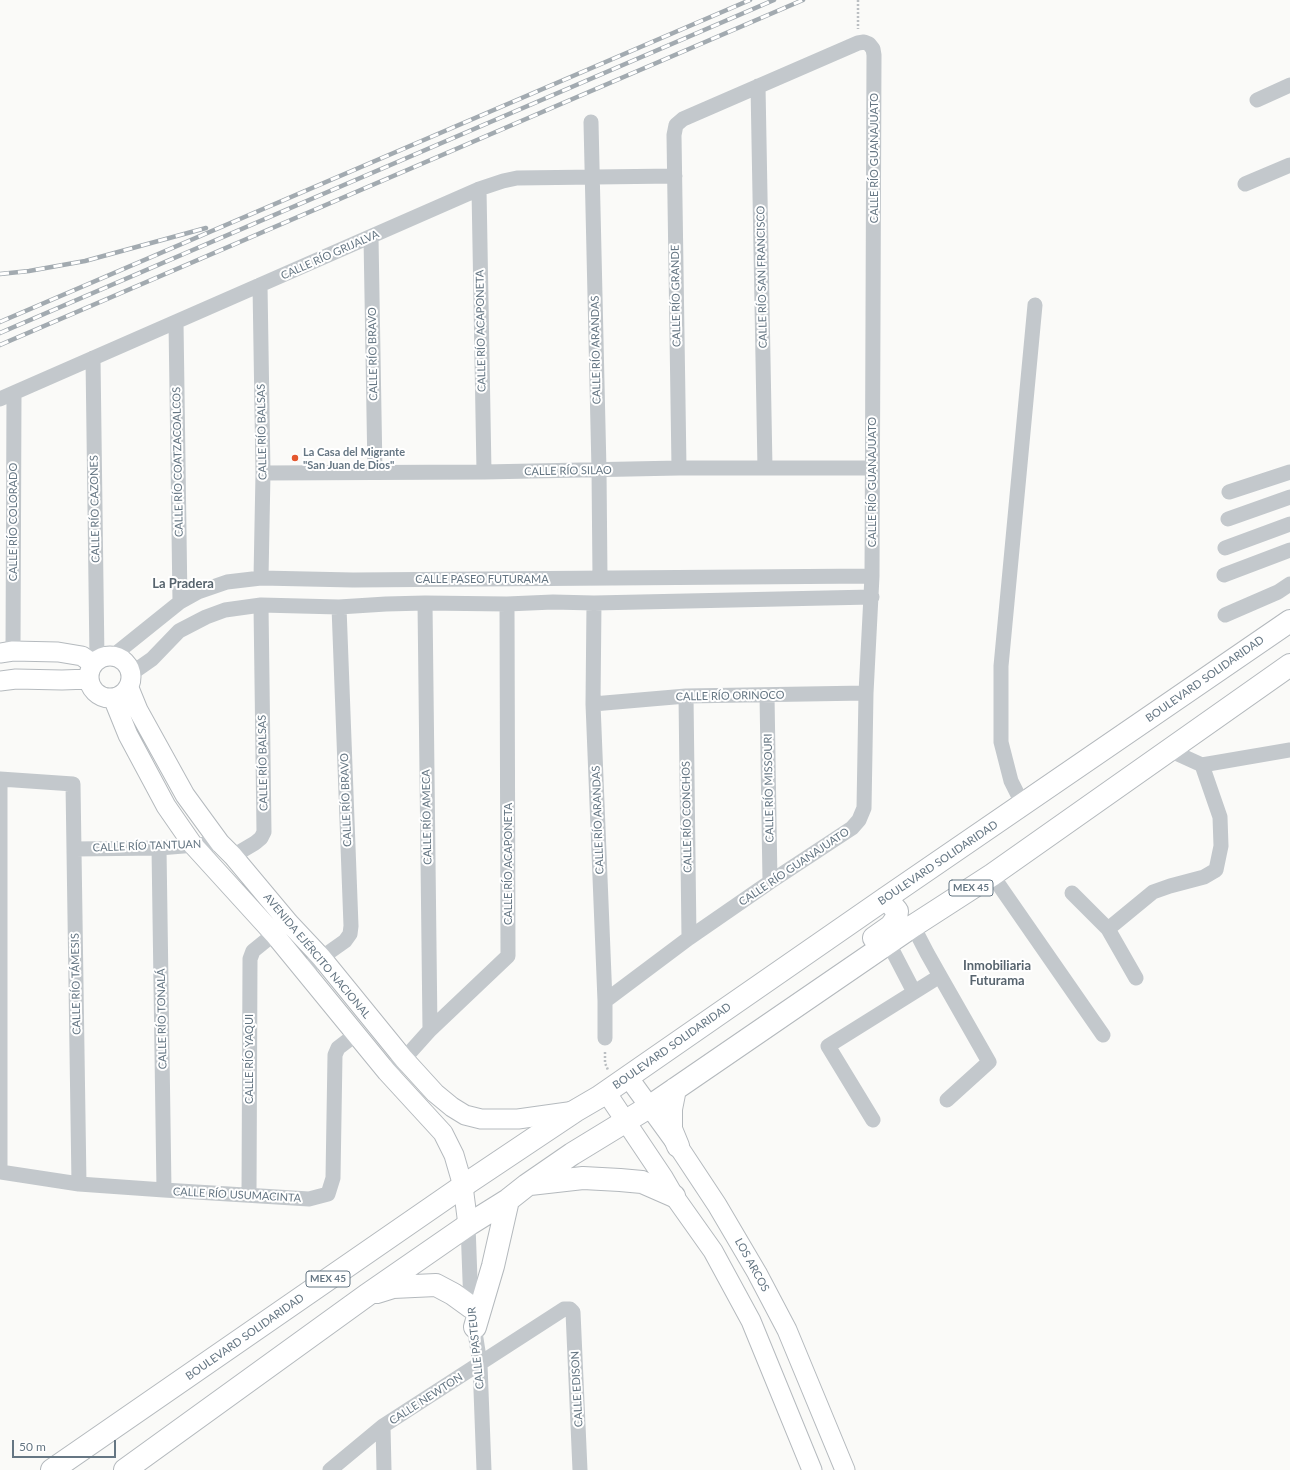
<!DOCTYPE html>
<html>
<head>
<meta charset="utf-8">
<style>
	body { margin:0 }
	#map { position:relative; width:1290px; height:1470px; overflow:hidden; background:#fafaf8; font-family:Lato,sans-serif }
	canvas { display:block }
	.scale { position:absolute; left:12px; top:1440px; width:104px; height:18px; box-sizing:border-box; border:2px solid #657683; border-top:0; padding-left:5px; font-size:12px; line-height:14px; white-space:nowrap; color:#657683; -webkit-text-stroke:3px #fff; paint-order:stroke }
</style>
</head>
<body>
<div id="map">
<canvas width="1290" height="1470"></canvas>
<div class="scale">50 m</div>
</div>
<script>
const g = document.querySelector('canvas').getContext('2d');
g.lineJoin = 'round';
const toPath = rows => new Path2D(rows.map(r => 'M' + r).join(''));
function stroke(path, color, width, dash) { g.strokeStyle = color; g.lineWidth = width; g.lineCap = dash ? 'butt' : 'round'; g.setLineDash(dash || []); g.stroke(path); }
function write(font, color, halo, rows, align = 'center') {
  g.font = font + ' Lato,sans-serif'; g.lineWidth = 4; g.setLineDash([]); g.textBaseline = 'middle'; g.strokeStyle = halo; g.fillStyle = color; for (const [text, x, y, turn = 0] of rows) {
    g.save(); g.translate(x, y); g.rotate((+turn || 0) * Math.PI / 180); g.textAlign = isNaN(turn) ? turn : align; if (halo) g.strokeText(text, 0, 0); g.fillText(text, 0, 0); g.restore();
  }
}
const path = toPath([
	[858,0,858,29],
	[605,1052,605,1063,608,1070]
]);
const minor = toPath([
	[758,86,765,468],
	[1257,100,1290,85],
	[591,122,599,470,600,578],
	[1245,184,1290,165],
	[479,189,484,472],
	[371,237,375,472],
	[260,285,263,473,261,578],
	[176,322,180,602],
	[93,358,97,660],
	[0,399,479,189,503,181,517,178,675,176],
	[263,473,484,472,679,468,872,468],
	[1229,492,1290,472],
	[1228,519,1290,497],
	[1225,548,1290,524],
	[1224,575,1290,550],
	[425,603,430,1030],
	[594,603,593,704,605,1001,605,1038],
	[1225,615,1278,592,1290,584],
	[13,651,14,393],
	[114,655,180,602,198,592,227,582,261,578,353,580,872,576],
	[132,673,152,659,179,631,206,617,225,610,261,605,339,607,386,604,425,603,507,604,553,602,594,603,872,597],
	[767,695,770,882],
	[686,696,689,938],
	[593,704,686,696,866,693],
	[1169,750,1202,765,1290,750],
	[0,779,0,1172,79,1184,164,1190,309,1199,328,1194,333,1178,335,1055,338,1048,355,1035],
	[0,779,73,784,79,1184],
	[1023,805,1011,781,1001,742,1001,666,1035,305],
	[159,848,164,1190],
	[75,849,159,848,220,843],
	[233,856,255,843,261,838,264,832,261,605],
	[992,875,1103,1035],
	[1072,893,1108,929],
	[888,942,914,992],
	[304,970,345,941,350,934,351,926,339,607],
	[940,976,989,1062,947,1100],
	[1136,978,1108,929,1153,892,1170,886,1204,877,1216,870,1221,846,1220,817,1202,765],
	[605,1001,689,938,770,882,852,828,859,820,864,808,866,693,872,576,874,55,873,49,869,44,864,42,858,43,683,119,676,125,674,135,679,468],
	[387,1072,404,1059,430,1030,508,956,507,604],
	[873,1120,828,1046,940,976,927,953,913,926],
	[249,1195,250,959,253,951,274,934],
	[468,1225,471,1307,480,1364,484,1470],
	[383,1426,384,1470],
	[330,1470,383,1426,564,1309,570,1309,573,1312,580,1470]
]);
const major = toPath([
	[0,653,13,651,58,652,82,656,93,664],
	'89 677a21 21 0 1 1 42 0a21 21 0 1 1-42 0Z',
	[0,681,16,679,62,680,89,679],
	[129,688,138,710,185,795,220,843,233,856,289,923,321,957,404,1059,435,1093,452,1107,465,1115,481,1119,518,1119,575,1111],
	[113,698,128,735,166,806,193,845,274,934,387,1072,443,1133,454,1155,463,1186,468,1225],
	[628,1077,678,1146,717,1205,757,1273,787,1330,845,1470],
	[606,1092,663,1177,674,1196,713,1251,751,1321,812,1470]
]);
const highway = toPath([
	[874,938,891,926,896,919,897,911,886,898],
	[675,1089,671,1109,671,1129,678,1146],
	[530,1184,583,1178,620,1180,642,1182,674,1196],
	[377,1292,393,1287,436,1285,453,1294,471,1307],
	[475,1327,493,1266,508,1200],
	[52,1470,463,1186,575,1111,599,1097,886,898,1290,621],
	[125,1470,367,1295,468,1225,508,1200,527,1185,572,1154,649,1107,913,926,992,875,1290,665]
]);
const rail = toPath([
	[0,274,29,271,85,261,206,228],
	[0,322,750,0],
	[0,333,774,0],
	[0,345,803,0]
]);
const markers = [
	[295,458,4,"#e4572e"]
];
const shields = [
	[971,888,44],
	[328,1279,44]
];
const shieldNames = [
	["MEX 45",971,888],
	["MEX 45",328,1279]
];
const streetNames = [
	["CALLE RÍO GUANAJUATO",874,158,-90],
	["CALLE RÍO GRIJALVA",330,255,-24],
	["CALLE RÍO SAN FRANCISCO",762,277,-91],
	["CALLE RÍO GRANDE",676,296,-91],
	["CALLE RÍO ACAPONETA",481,331,-91],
	["CALLE RÍO ARANDAS",596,350,-91],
	["CALLE RÍO BRAVO",373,354,-91],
	["CALLE RÍO BALSAS",262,432,-91],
	["CALLE RÍO COATZACOALCOS",178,462,-91],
	["CALLE RÍO SILAO",568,471,-1],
	["CALLE RÍO GUANAJUATO",872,482,-90],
	["CALLE RÍO CAZONES",95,509,-91],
	["CALLE RÍO COLORADO",13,522,-90],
	["CALLE PASEO FUTURAMA",482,579],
	["BOULEVARD SOLIDARIDAD",1205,679,-35],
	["CALLE RÍO ORINOCO",730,696,-1],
	["CALLE RÍO BALSAS",263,763,-91],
	["CALLE RÍO MISSOURI",769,788,-91],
	["CALLE RÍO BRAVO",346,800,-92],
	["CALLE RÍO AMECA",427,817,-91],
	["CALLE RÍO CONCHOS",687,817,-91],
	["CALLE RÍO ARANDAS",598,820,-92],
	["CALLE RÍO TANTUAN",147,846,-2],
	["BOULEVARD SOLIDARIDAD",938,863,-34],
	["CALLE RÍO ACAPONETA",508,864,-90],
	["CALLE RÍO GUANAJUATO",794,867,-34],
	["AVENIDA EJÉRCITO NACIONAL",317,956,50],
	["CALLE RÍO TÁMESIS",76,984,-91],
	["CALLE RÍO TONALÁ",162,1019,-91],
	["BOULEVARD SOLIDARIDAD",672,1046,-35],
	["CALLE RÍO YAQUI",249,1059,-90],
	["CALLE RÍO USUMACINTA",237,1195,3],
	["LOS ARCOS",752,1265,61],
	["BOULEVARD SOLIDARIDAD",245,1337,-35],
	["CALLE PASTEUR",476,1348,-96],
	["CALLE EDISON",577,1389,-93],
	["CALLE NEWTON",426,1399,-33]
];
const poiNames = [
	["La Casa del Migrante",303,452],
	["\"San Juan de Dios\"",303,465]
];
const quarterNames = [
	["La Pradera",183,584],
	["Inmobiliaria",997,966],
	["Futurama",997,981]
];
stroke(major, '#b5babe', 21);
stroke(highway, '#b4b9bd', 24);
stroke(path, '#bbbfc2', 2.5, [2, 2]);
stroke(minor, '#c3c8cc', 15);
stroke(major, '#fff', 19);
stroke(highway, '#fff', 22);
stroke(rail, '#a2aab0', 4.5);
stroke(rail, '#fff', 3, [9]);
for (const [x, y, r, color] of markers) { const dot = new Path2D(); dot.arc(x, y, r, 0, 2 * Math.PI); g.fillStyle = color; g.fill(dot); stroke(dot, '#fff', 1.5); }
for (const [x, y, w] of shields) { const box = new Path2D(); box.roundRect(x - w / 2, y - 8, w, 16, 3); g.fillStyle = '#fff'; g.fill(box); stroke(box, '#657683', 1); }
write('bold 10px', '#657683', null, shieldNames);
write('11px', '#657683', '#fff', streetNames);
write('bold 11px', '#657683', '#fff', poiNames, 'left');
write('bold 13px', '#57646e', '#fff', quarterNames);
</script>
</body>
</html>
